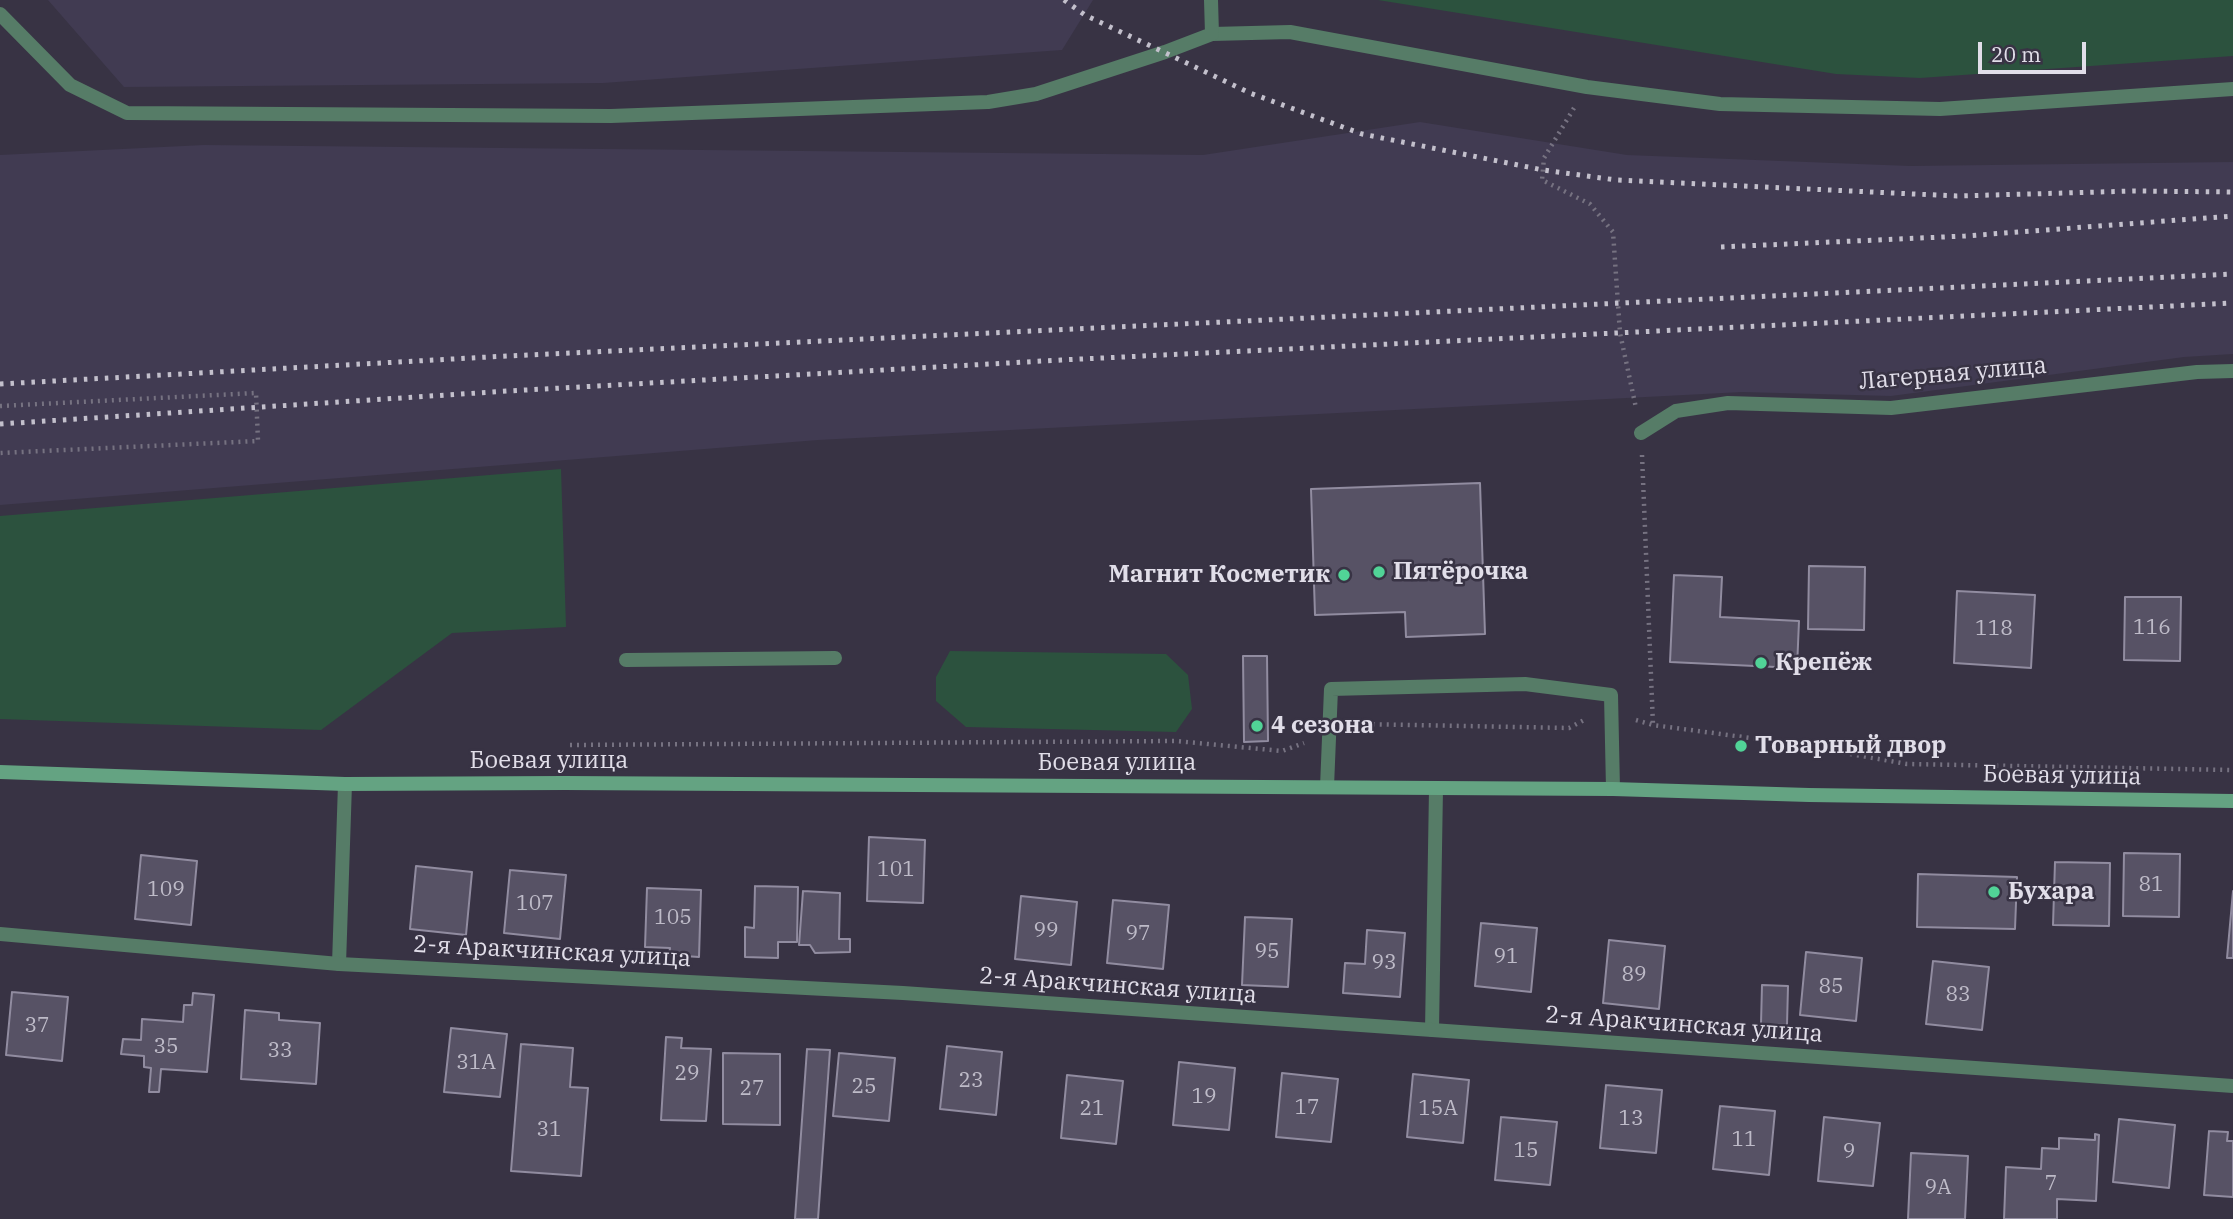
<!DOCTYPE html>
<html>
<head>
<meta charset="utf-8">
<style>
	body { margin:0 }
	#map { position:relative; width:2233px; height:1219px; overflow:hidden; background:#383344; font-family:"IBM Plex Serif",serif }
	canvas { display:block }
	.scale { position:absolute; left:1978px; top:42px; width:108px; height:32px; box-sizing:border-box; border:4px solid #e1dee9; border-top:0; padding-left:9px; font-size:21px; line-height:24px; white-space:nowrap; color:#e1dee9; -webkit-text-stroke:5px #383344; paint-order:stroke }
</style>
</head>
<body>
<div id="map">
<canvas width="2233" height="1219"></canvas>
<div class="scale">20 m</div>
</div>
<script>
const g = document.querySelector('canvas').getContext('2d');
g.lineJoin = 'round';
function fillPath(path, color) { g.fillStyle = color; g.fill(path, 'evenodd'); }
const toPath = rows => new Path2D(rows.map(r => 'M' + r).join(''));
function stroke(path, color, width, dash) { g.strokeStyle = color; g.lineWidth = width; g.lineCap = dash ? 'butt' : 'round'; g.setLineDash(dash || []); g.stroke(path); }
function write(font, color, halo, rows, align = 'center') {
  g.font = font + ' "IBM Plex Serif",serif'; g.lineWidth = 5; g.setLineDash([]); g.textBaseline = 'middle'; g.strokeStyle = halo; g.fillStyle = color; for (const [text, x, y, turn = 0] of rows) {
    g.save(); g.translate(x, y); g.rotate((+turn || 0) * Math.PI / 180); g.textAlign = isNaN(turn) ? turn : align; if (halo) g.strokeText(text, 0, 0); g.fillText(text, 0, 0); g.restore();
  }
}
const built = toPath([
	[48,0,1093,0,1062,50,603,83,124,87],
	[1420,122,1627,155,1910,166,2233,162,2233,354,2184,357,1891,396,1742,392,818,440,0,505,0,155,204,145,1203,155]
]);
const green = toPath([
	[1378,0,2233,0,2233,56,1920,78,1836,74],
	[561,469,566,627,452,633,321,730,0,719,0,516],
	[950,651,1166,654,1188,675,1192,709,1176,732,966,727,936,701,936,677]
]);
const building = toPath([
	[1480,483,1485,634,1406,637,1405,612,1315,615,1311,489,1480,483],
	[1809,566,1865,567,1864,630,1808,629,1809,566],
	[1674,575,1722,577,1720,617,1799,621,1797,668,1670,662,1674,575],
	[1957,591,2035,595,2031,668,1954,663,1957,591],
	[2125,597,2181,597,2180,661,2124,660,2125,597],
	[1243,656,1267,656,1268,741,1244,742,1243,656],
	[869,837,925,840,923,903,867,901,869,837],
	[2124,853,2180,854,2179,917,2123,916,2124,853],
	[141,855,197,861,191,925,135,919,141,855],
	[2055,862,2110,863,2109,926,2053,925,2055,862],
	[416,866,472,872,466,935,410,929,416,866],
	[510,870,566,875,560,939,504,933,510,870],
	[1918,874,2017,877,2015,929,1917,927,1918,874],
	[755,886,798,887,797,942,778,942,778,958,745,957,745,927,754,928,755,886],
	[647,888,701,890,699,957,669,955,670,948,645,947,647,888],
	[803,891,840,893,839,939,850,939,850,952,815,953,810,945,799,945,803,891],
	[2233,891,2233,958,2227,958,2233,891],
	[1021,896,1077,902,1071,965,1015,959,1021,896],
	[1113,900,1169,905,1163,969,1107,963,1113,900],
	[1245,917,1292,919,1288,987,1242,985,1245,917],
	[1481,923,1537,928,1531,992,1475,986,1481,923],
	[1367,930,1405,933,1400,997,1343,993,1345,963,1365,964,1367,930],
	[1609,940,1665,946,1659,1009,1603,1003,1609,940],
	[1806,952,1862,958,1856,1021,1800,1015,1806,952],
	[1933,961,1989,967,1982,1030,1926,1024,1933,961],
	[1762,985,1788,986,1787,1025,1761,1024,1762,985],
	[12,992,68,997,62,1061,6,1055,12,992],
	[193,993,214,995,207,1072,161,1069,159,1092,149,1092,151,1068,144,1067,144,1056,121,1054,123,1039,141,1040,142,1019,183,1022,184,1005,192,1005,193,993],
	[245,1010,279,1013,279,1020,320,1023,316,1084,241,1079,245,1010],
	[451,1028,507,1034,500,1097,444,1092,451,1028],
	[666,1037,682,1038,681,1048,711,1049,706,1121,661,1120,666,1037],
	[521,1044,573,1048,570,1087,588,1088,581,1176,511,1171,521,1044],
	[947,1046,1002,1052,996,1115,940,1109,947,1046],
	[807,1049,830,1050,818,1219,795,1219,807,1049],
	[723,1053,780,1054,780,1125,723,1124,723,1053],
	[839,1053,895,1058,889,1121,833,1116,839,1053],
	[1179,1062,1235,1068,1229,1130,1173,1125,1179,1062],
	[1282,1073,1338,1079,1331,1142,1276,1137,1282,1073],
	[1413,1074,1469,1080,1463,1143,1407,1137,1413,1074],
	[1067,1075,1123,1081,1116,1144,1061,1138,1067,1075],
	[1606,1085,1662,1090,1656,1153,1600,1148,1606,1085],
	[1720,1106,1775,1111,1769,1175,1713,1169,1720,1106],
	[1501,1117,1557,1122,1550,1185,1495,1180,1501,1117],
	[1824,1117,1880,1123,1873,1186,1818,1181,1824,1117],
	[2119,1119,2175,1125,2169,1188,2113,1182,2119,1119],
	[2209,1131,2228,1132,2227,1141,2233,1141,2233,1197,2204,1195,2209,1131],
	[2095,1134,2099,1135,2096,1201,2057,1199,2057,1219,2004,1219,2006,1167,2041,1169,2042,1148,2059,1149,2059,1138,2095,1140,2095,1134],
	[1911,1153,1968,1156,1965,1219,1908,1219,1911,1153]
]);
const path = toPath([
	[1574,108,1544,158,1542,180,1590,204,1613,232,1620,333,1636,408],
	[0,406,256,393,258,441,0,453],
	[1642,455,1653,725],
	[1636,720,1653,725,1788,743,1907,764,2233,770],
	[1352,726,1360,724,1569,728,1586,719],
	[570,745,1176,741,1282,751,1304,743]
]);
const service = toPath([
	[1212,34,1290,32,1587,87,1720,104,1940,109,2233,89],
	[626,660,835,658],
	[1327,787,1331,689,1525,684,1611,695,1613,789],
	[339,964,345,784],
	[1432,1030,1436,789]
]);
const minor = toPath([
	[0,14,70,85,127,113,611,116,988,102,1036,94,1165,52,1212,34,1211,0],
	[1641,433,1676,411,1728,403,1891,408,2197,372,2233,371],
	[0,934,339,964,903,993,2233,1086]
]);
const secondary = toPath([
	[0,772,345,784,564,783,1613,789,1809,795,2233,801]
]);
const rail = toPath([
	[1064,0,1085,15,1250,93,1362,134,1543,170,1616,180,1957,196,2135,191,2233,192],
	[1721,247,1965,236,2233,216],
	[0,384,507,356,2233,274],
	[0,424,508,391,1061,360,2233,303]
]);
const markers = [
	[1379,572,7,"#51d397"],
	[1344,575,7,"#51d397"],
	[1761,663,7,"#51d397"],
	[1257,726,7,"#51d397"],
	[1741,746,7,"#51d397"],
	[1994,892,7,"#51d397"]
];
const numberNames = [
	["116",2152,628],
	["118",1994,629],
	["101",896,870],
	["81",2151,885],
	["109",166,890],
	["107",535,904],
	["105",673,918],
	["99",1046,931],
	["97",1138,934],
	["95",1267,952],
	["91",1506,957],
	["93",1384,963],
	["89",1634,975],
	["85",1831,987],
	["83",1958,995],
	["37",37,1026],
	["35",166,1047],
	["33",280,1051],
	["31А",476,1063],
	["29",687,1074],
	["23",971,1081],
	["25",864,1087],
	["27",752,1089],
	["19",1204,1097],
	["17",1307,1108],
	["21",1092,1109],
	["15А",1438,1109],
	["13",1631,1119],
	["31",549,1130],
	["11",1744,1140],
	["15",1526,1151],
	["9",1849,1152],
	["7",2051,1184],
	["9А",1938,1188]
];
const streetNames = [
	["Лагерная улица",1953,374,-5],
	["Боевая улица",549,761],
	["Боевая улица",1117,763],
	["Боевая улица",2062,776,1],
	["2-я Аракчинская улица",552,952,3],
	["2-я Аракчинская улица",1118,986,4],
	["2-я Аракчинская улица",1684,1025,4]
];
const poiNames = [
	["Пятёрочка",1393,572],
	["Магнит Косметик",1330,575,"right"],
	["Крепёж",1775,663],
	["4 сезона",1271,726],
	["Товарный двор",1755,746],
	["Бухара",2008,892]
];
fillPath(built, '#413b52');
fillPath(green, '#2c523e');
fillPath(building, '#575265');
stroke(building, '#918ca0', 2);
stroke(path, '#767281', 4.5, [2, 5]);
stroke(service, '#567c67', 14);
stroke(minor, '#567c67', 14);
stroke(secondary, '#64a382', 14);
stroke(rail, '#c3c0cc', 5, [3.5, 7]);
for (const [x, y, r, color] of markers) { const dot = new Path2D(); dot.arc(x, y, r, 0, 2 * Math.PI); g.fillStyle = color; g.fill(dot); stroke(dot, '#383344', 2.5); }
write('21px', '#bebbc8', null, numberNames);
write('24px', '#e1dee9', '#383344', streetNames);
write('bold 24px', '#e1dee9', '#383344', poiNames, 'left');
</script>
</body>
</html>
